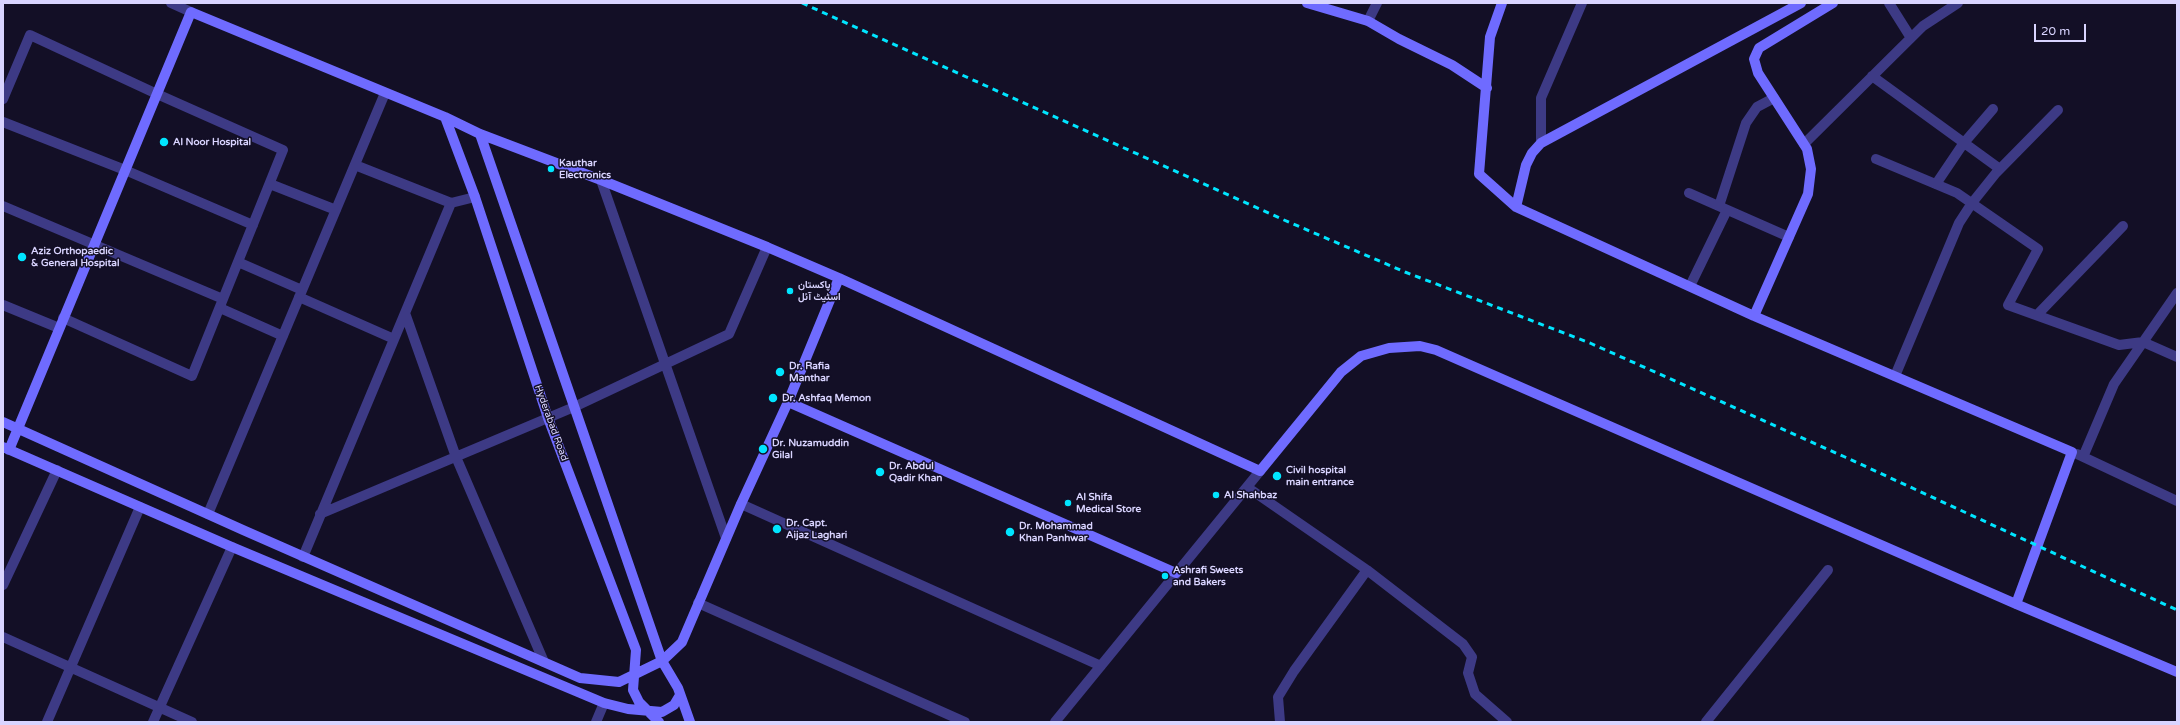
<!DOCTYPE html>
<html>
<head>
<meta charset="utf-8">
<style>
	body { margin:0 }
	#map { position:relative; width:2180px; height:725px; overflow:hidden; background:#130f26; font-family:"Varela Round",sans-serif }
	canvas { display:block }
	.frame { position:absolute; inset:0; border:4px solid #d9d4ff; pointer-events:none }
	.scale { position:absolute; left:2034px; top:24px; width:52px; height:18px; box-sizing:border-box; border:2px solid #d9d4ff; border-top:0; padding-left:5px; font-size:12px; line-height:14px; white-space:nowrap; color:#d9d4ff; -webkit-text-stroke:3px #130f26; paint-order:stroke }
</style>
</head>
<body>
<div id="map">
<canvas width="2180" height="725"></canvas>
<div class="frame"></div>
<div class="scale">20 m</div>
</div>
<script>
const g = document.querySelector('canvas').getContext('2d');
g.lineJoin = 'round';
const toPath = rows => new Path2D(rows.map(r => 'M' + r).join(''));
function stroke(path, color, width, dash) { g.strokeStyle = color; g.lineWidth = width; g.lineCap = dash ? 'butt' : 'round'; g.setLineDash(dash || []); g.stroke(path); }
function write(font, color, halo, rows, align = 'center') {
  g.font = font + ' "Varela Round",Vazirmatn,sans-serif'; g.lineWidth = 3; g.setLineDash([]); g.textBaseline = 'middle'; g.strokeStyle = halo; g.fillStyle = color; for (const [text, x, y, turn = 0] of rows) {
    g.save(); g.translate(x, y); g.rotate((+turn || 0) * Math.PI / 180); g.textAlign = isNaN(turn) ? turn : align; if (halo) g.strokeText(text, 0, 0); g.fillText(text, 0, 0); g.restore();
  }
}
const street = toPath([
	[171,3,191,12],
	[1889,3,1911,38],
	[1368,21,1377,3],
	[1872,76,2000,169],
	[3,99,30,35,157,94,283,150,192,376,63,318],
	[3,122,125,170,253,225],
	[1541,143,1541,98,1582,3],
	[1804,144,1923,26,1958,3],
	[1876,159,1957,193,2038,249,2008,305,2119,345,2143,342,2177,357],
	[355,165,451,203,475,197],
	[601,180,726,538],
	[270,184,336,210],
	[1936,184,1963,144,1993,109],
	[1689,193,1789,237],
	[3,206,223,299],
	[1719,206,1746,123,1757,107,1774,98],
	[238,262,302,290],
	[1690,286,1727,210],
	[299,297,394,339],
	[3,305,59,328],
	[220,308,283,336],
	[405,313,456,457,544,662],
	[2037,315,2123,226],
	[1895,376,1959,223,1972,203,1996,173,2058,110],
	[2077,454,2177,501],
	[2083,457,2114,384,2177,293],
	[1247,487,1367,570,1463,644,1472,657,1468,673,1475,694,1507,722],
	[741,504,1101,666],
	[208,514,385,93],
	[320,514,574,407,729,334,767,247],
	[303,557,451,203],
	[3,585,57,470],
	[698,603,965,722],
	[3,637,192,722],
	[47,722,140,507],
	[153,722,232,547],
	[596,722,604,703],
	[1055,722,1260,471],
	[1280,722,1278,697,1294,671,1367,570],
	[1706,722,1828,570]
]);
const secondary = toPath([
	[1307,3,1368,21,1399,39,1452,65,1487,88],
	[1502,3,1490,37,1479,174,1516,207,1754,316,2072,452,2016,604],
	[445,117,475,197,548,418,636,650,633,690,639,702,659,722],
	[480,134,662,661,678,688,690,722],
	[1516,207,1526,165,1532,153,1541,143,1801,3],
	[1754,316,1808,194,1811,169,1807,149,1758,73,1754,59,1759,48,1833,3],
	[788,402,1176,573],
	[3,422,243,530,580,678,619,682,662,661,682,642,741,504,788,402,839,278,1260,471,1341,372,1361,356,1389,348,1420,346,1436,350,2016,604,2177,672],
	[3,447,232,547,604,703,628,709,662,712,674,705,680,695],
	[9,450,191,12,445,117,480,134,601,180,767,247,839,278]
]);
const rail = toPath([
	[802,3,1284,220,1405,272,1590,343,1845,457,2177,610]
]);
const markers = [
	[164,142,5,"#00e5ff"],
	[551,169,4,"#00e5ff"],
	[22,257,5,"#00e5ff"],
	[790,291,4,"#00e5ff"],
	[780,372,5,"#00e5ff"],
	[773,398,5,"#00e5ff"],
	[763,449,5,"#00e5ff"],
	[880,472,5,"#00e5ff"],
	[1277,476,5,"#00e5ff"],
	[1216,495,4,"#00e5ff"],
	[1068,503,4,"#00e5ff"],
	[777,529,5,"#00e5ff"],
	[1010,532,5,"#00e5ff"],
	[1165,576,4,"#00e5ff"]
];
const poiNames = [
	["Al Noor Hospital",173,142],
	["Kauthar",559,163],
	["Electronics",559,175],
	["Aziz Orthopaedic",31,251],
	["& General Hospital",31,263],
	["پاکستان",798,285],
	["اسٹیٹ آئل",798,297],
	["Dr. Rafia",789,366],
	["Manthar",789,378],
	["Dr. Ashfaq Memon",782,398],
	["Dr. Nuzamuddin",772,443],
	["Gilal",772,455],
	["Dr. Abdul",889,466],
	["Qadir Khan",889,478],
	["Civil hospital",1286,470],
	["main entrance",1286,482],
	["Al Shahbaz",1224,495],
	["Al Shifa",1076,497],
	["Medical Store",1076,509],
	["Dr. Capt.",786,523],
	["Aijaz Laghari",786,535],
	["Dr. Mohammad",1019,526],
	["Khan Panhwar",1019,538],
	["Ashrafi Sweets",1173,570],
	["and Bakers",1173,582]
];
const streetNames = [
	["Hyderabad Road",551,423,70]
];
stroke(street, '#3d3a85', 10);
stroke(secondary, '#6f6bff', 10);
stroke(rail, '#00e5ff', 3, [6, 5]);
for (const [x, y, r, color] of markers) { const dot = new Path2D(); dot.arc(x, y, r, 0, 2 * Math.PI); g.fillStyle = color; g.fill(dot); stroke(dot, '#130f26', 1.5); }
write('bold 10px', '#d9d4ff', '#130f26', poiNames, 'left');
write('10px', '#d9d4ff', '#130f26', streetNames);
</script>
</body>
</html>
